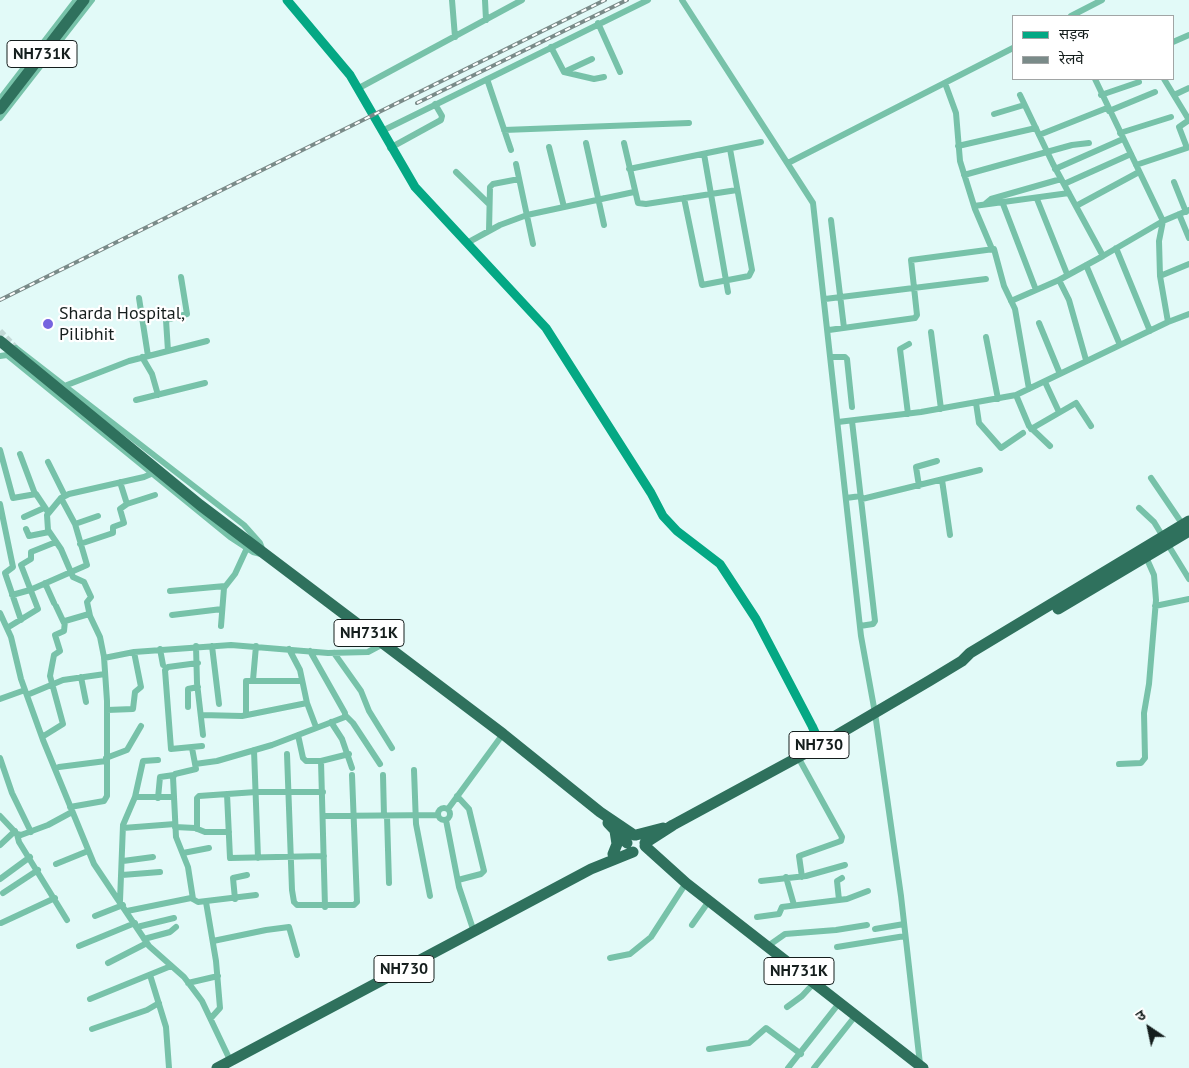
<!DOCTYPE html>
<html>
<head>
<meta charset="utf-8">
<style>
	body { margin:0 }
	#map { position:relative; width:1189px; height:1068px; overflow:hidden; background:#e2faf8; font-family:"PT Sans","Noto Sans Devanagari",sans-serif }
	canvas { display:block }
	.legend { position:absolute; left:1012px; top:15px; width:162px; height:65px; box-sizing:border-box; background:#fff; border:1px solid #a1a5a5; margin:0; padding:6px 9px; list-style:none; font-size:15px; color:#151e1d }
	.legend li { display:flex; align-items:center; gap:10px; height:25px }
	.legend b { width:25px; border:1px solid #a1a5a5 }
	.north { position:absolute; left:1124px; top:1003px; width:50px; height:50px; -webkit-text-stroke:4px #fff; paint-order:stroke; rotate:326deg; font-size:14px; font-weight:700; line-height:20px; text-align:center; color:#151e1d }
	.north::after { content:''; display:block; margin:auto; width:18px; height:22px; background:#151e1d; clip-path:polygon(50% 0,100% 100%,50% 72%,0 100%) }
</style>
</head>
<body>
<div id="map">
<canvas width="1189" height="1068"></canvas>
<ul class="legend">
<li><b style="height:6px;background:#04a884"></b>सड़क</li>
<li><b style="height:6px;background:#7a8b89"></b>रेलवे</li>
</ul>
<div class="north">उ</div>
</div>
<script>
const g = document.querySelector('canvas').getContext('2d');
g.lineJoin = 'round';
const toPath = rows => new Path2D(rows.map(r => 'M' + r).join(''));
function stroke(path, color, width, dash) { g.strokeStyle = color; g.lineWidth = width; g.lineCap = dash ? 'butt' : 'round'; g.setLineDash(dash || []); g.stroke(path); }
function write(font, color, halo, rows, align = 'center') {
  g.font = font + ' "PT Sans",sans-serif'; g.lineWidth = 4.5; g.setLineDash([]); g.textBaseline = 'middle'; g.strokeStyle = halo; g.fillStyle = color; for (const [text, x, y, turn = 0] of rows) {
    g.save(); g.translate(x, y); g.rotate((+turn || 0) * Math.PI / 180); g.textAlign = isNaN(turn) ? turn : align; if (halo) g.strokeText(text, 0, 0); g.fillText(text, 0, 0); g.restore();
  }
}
const streetTunnel = toPath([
	[0,331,16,348]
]);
const street = toPath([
	[452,0,455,37],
	[485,0,486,20],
	[682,0,813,203,861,636,875,713,901,896,920,1064],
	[1071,16,1102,0],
	[598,23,620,72],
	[1173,42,1189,35],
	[551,47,564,72,594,79,604,77],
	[564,72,592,59],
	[487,79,511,150],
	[1095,79,1163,221,1159,241,1160,276,1189,264],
	[1164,79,1189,120],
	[945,83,956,113,960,161,975,209,992,249],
	[359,88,522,0],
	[1020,95,1053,164,1103,256,1163,221,1189,210],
	[1101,95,1139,82],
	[1174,95,1189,88],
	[0,99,76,0],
	[1109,111,1155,92],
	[994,114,1024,105],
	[0,118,92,0],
	[504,130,689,123],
	[382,131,648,0],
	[1120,133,1171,117],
	[1039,135,1107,108],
	[586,143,604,225],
	[624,143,638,203,646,204,737,190],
	[958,146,1036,128],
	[549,147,564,207],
	[390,148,441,120,442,116,435,104],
	[704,154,728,292],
	[788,163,1013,48],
	[516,164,533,244],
	[1136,165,1187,148,1179,127,1189,120],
	[629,169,761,142],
	[1055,169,1123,139],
	[456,172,489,204],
	[964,175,1072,145,1089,143],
	[1174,182,1186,212],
	[1064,184,1131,154],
	[684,198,702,285,749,276,752,270,730,149],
	[1037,199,1067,274],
	[985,204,991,199,1061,179],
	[1003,204,1036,290],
	[974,206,1069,193],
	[1076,206,1139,172],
	[1179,214,1189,238],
	[831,220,844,328],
	[489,231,490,187,493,184,519,179],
	[467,243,500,225,527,215,634,192],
	[1116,248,1150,331],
	[1086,265,1120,345],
	[139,298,148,356],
	[825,299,986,279],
	[1011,301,1059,280],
	[1168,322,1189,314],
	[1039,323,1060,374],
	[829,330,915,318,917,315,911,260,994,249,1004,286,1015,309,1029,389],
	[931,332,941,409],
	[986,337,998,399],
	[16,348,244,525,260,543,263,551],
	[168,351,166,320,187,314,181,277],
	[0,356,7,355,230,537,253,552,261,554],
	[142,357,152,374,158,395],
	[832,357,845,357,847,359,852,407],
	[1086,360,1069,300,1059,280,1103,256],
	[1045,382,1059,412],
	[67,385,129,361,207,341],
	[1016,395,1029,426,1050,446],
	[136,400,205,383],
	[976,403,979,423,1001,448,1023,433],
	[908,414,900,349,909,344],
	[852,421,875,621,873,624,860,626],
	[838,422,921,412,1016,395,1168,322,1160,276],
	[1031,429,1076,403,1091,426],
	[0,450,13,498,36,494,48,512],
	[20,454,35,494],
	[48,462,65,496],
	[1151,478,1183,525],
	[942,480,950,535],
	[120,482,127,504,155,495],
	[919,486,916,467,937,461],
	[846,498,861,496],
	[862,499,980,470],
	[0,504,13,567,5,573,21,620],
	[1139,508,1154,522,1189,579],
	[24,517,44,508],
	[75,524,98,516],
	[26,529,29,536,49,532],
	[80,544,113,533,113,527,124,523,120,509,127,504],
	[45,583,54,603],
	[170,591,225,586],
	[12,595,30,590,87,565,75,524,61,498],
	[56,606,64,623],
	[1155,606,1189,599],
	[0,613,11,637,21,679,43,740,94,864,149,946,184,977,202,1001,230,1060],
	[172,615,222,609],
	[221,626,224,588,235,574,247,548],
	[7,628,38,609,21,565,31,559,31,552,56,542],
	[196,646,197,683,203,735],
	[212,646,219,704],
	[160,649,163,665],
	[289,649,300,670,307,703,316,727],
	[334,653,361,691,369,711,392,748],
	[104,658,134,652,231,645,328,653,368,652,383,644],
	[198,663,168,667,165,670,171,749,202,746],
	[81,677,86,702],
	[253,680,256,646],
	[27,695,63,680,105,674],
	[0,699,25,690],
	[188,707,188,689,198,687],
	[107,710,133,709,135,692,141,687,134,652],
	[201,715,242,716,307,703],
	[246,715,246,681,302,681],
	[346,716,353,723,380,764],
	[331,722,342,739,352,768],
	[298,735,303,758,306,761,321,761,349,754],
	[42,737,63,724,50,676,54,655,60,651,55,635,64,631,65,621,89,614],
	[192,748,196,769,175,774,173,777,176,837,188,867,193,899],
	[254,750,258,858],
	[287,754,292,890,294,902,297,905,354,905,357,902,352,775],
	[798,757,842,837,841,841,799,856,802,877],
	[0,758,12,793,31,832],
	[106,758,127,750,141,726],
	[321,761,325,907],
	[195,764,217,761,272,745,345,717,345,713,310,651],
	[1119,764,1141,763,1145,758,1144,713,1149,684,1156,600,1154,575,1146,557],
	[59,767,106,761],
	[414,770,416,824,430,896],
	[383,775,384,816],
	[227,794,230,858,324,856],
	[457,796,469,809,484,871,481,874,458,880],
	[135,797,174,797],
	[158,798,160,777,174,775],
	[70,807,104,801,107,796,107,701,104,657,100,637,90,616,87,602,91,597,84,582,73,577,61,549,48,530,47,515,61,498,69,494,144,477,151,474],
	'438 814a6 6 0 1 1 12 0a6 6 0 1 1-12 0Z',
	[448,809,503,734],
	[0,816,17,834,21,835,48,825,72,812],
	[324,816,438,815],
	[387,816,389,883],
	[446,820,459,887,474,932],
	[175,827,195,828,205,832,229,832],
	[123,828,175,824],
	[197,829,197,798,199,796,256,792,323,792],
	[17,834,19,842,67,920],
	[0,845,15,831],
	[183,853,209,848],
	[123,861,153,857],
	[56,864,88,851],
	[122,875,160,872],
	[786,877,794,905],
	[0,879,30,857],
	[761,881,806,876,845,865],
	[3,893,38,870],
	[235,899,233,878,247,875],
	[839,900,837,881,842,878],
	[120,901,123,825,135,797,143,761,158,760],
	[206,902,216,961,220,1008,211,1018],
	[127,911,191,898,198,902,256,895],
	[95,916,123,905],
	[757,917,779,914,782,907,847,899,868,891],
	[1,923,55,898],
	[692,925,709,901],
	[137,927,174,918],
	[875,929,904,924],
	[144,939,170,932,176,927],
	[213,941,266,930,289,927,297,955],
	[79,946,135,923],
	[768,946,785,934,836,930,867,925],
	[837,947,905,936],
	[610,958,630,954,651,937,686,883],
	[108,963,147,943],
	[150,975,166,1027,169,1068],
	[188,983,218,976],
	[90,999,171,966],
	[787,1007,802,996,814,983],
	[92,1029,147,1010,159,1003],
	[709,1049,749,1043,766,1028,801,1054],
	[788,1068,840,1002],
	[814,1068,856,1015]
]);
const secondary = toPath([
	[287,0,350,75,415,187,546,328,651,493,663,516,677,531,720,564,756,619,812,726,818,739,815,748]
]);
const highway = toPath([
	[0,109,84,0],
	[0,341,200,505,503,734,600,812,634,835],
	[1058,609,1189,531],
	[608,823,627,843],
	[636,835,663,828],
	[645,843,673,825,815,748,929,681,962,661,970,653,1189,521],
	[645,846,686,883,923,1068],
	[613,854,617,844,615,831],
	[217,1068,591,869,633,852]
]);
const rail = toPath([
	[417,103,627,0],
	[0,300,605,0]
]);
const markers = [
	[48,324,6,"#7664df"]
];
const shields = [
	[42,54,70],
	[369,633,70],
	[819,745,60],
	[404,969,60],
	[799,971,70]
];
const shieldNames = [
	["NH731K",42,54],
	["NH731K",369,633],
	["NH730",819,745],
	["NH730",404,969],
	["NH731K",799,971]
];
const poiNames = [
	["Sharda Hospital,",59,314],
	["Pilibhit",59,335]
];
stroke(streetTunnel, '#c3d9d7', 6, [6, 3]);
stroke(street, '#77c2a9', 6);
stroke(secondary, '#04a884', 9);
stroke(highway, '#2f715d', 11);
stroke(rail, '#7a8b89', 4);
stroke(rail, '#fff', 2, [5.5]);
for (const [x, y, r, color] of markers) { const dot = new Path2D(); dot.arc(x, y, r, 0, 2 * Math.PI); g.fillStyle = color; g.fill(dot); stroke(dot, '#fff', 2); }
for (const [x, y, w] of shields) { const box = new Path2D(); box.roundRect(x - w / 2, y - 13.5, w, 27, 4); g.fillStyle = '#fff'; g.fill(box); stroke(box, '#151e1d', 1); }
write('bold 16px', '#151e1d', null, shieldNames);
write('18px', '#151e1d', '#fff', poiNames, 'left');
</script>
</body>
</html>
